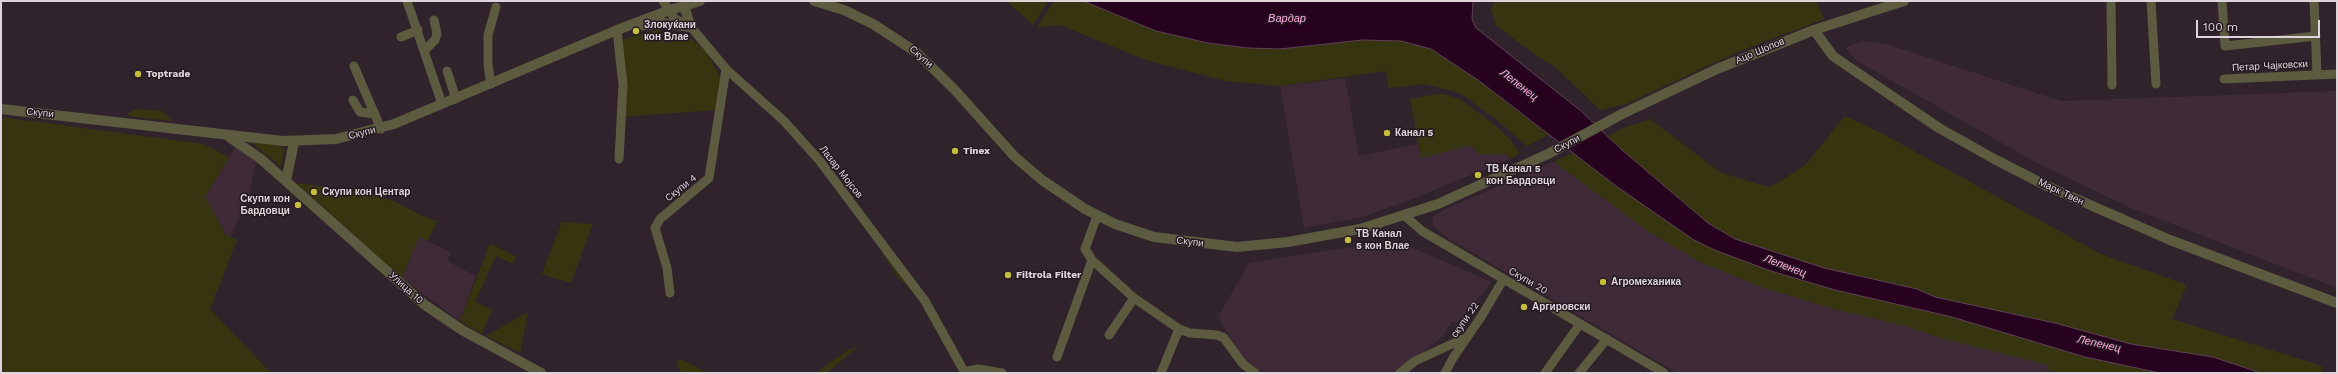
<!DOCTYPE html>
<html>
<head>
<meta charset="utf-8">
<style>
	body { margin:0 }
	#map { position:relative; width:2338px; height:374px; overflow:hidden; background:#30232c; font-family:"Work Sans",sans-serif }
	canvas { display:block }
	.frame { position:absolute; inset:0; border:2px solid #ddd5da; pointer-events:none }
	.scale { position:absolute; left:2196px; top:20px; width:124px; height:18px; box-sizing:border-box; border:2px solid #ddd5da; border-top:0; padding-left:5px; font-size:12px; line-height:14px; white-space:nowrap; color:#ddd5da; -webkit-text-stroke:3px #261a22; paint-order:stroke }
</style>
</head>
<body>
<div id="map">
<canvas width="2338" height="374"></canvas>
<div class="frame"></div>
<div class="scale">100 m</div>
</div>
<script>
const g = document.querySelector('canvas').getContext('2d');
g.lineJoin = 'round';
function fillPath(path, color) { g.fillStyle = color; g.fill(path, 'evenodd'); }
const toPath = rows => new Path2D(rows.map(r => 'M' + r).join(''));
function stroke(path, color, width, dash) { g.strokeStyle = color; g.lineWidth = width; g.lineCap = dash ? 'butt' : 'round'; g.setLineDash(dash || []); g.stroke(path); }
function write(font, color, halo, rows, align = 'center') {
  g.font = font + ' "Work Sans",sans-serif'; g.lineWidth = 3; g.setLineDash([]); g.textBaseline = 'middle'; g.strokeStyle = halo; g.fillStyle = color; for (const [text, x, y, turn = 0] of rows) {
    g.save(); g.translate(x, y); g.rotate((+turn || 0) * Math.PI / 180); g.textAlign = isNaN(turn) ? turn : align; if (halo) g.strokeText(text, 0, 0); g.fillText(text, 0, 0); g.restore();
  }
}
const built = toPath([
	[1862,41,1886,44,2061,101,2337,91,2337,288,2131,208,2037,163,1857,61,1845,48],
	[1345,78,1359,156,1418,144,1421,158,1472,145,1478,154,1508,155,1510,159,1407,201,1362,217,1304,228,1280,86],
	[237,145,258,161,253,171,250,191,230,239,226,235,205,197],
	[1554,162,1648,231,1698,261,1761,287,1841,311,1902,325,1940,338,2048,365,2047,370,2059,373,1677,373,1449,239,1433,226,1433,217,1441,211],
	[419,237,451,252,447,261,476,276,460,321,402,278],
	[1395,240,1492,282,1458,322,1452,322,1442,337,1396,373,1260,373,1246,364,1218,317,1249,263]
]);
const green = toPath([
	[1007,1,1048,1,1033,25],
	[1054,1,1083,1,1156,31,1208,43,1248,48,1280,49,1362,40,1402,41,1431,49,1478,80,1548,135,1527,146,1497,120,1460,93,1424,84,1389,88,1386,71,1280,86,1225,81,1146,60,1060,25,1037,28],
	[1495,1,1816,1,1824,19,1740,51,1626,104,1600,110,1553,65,1538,57,1496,25,1491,9],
	[659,29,664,43,692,39,707,53,720,76,716,110,622,117,617,41],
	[1445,94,1460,99,1496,126,1512,142,1519,154,1510,159,1508,155,1478,154,1472,145,1421,158,1410,99,1430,95],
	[135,109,161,111,173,121,128,116,129,113],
	[1845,116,1883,134,2101,254,2187,285,2172,319,2322,366,2321,373,2059,373,2047,370,2048,365,1940,338,1902,325,1841,311,1761,287,1698,261,1648,231,1554,162,1624,128,1650,119,1721,173,1769,187,1781,181,1806,164],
	[1,117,204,144,229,157,205,197,226,235,237,240,210,309,271,373,1,373],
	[251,142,281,146,284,150,281,167],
	[296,183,367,193,396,202,422,216,437,221,428,241,419,237,402,278],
	[562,222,593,224,571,283,542,274],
	[490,243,516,257,513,264,496,256,475,302,492,310,482,334,460,321],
	[885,247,908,286,898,278,881,251],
	[528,312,520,353,486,336],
	[858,347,827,373,815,373,848,350],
	[679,358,708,373,682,373,677,366]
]);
const water = toPath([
	[1083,1,1473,1,1472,20,1476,28,1581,111,1622,150,1708,223,1735,239,1824,268,1917,289,1935,297,2055,323,2131,344,2213,357,2261,373,2160,373,2085,357,1952,317,1835,290,1771,271,1717,251,1694,240,1616,186,1478,80,1431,49,1401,41,1362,40,1280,49,1248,48,1208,43,1156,31,1083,1]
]);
const minor = toPath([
	[407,1,442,104],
	[663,1,675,19,691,27,726,69,784,121,819,160,925,301,965,373],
	[2111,1,2112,85],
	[2151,1,2156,84],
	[2222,1,2225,46,2316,36],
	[2314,1,2317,74],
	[617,30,623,85,619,159],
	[401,37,418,30],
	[424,51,435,40,437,34,434,20],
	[354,66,381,129],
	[447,71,456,99],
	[2224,79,2337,74],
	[491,84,488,65,488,35,496,7],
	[353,100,360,112,375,114],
	[1097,216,1085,249,1092,260,1134,298,1179,329,1190,333,1217,335,1224,338,1243,364,1255,373],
	[1405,216,1422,231,1664,373],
	[670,293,667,268,655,228,660,219,709,178,726,69],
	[1109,335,1134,298],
	[1057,357,1092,260],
	[964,372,978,369,1002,373],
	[1161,373,1179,329],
	[1400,373,1415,361,1465,338],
	[1445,373,1453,358,1481,317,1503,280],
	[1545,373,1580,324],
	[1579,373,1607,339]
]);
const tertiary = toPath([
	[814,1,844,10,873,24,916,52,953,88,1015,157,1042,180,1085,209,1115,224,1154,237,1237,247,1288,242,1360,229,1438,204,1548,154,1622,114,1717,69,1814,30,1904,1],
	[684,6,691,27],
	[637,26,663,23,691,27],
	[1814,30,1833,56,1846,65,1939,128,1996,160,2047,186,2170,240,2337,303],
	[1,109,283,141,336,139,394,124,617,30,670,10,700,1],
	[229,137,261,159,425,305,462,330,541,373],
	[286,181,294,142]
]);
const markers = [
	[636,31,4,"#c4bc3e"],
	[138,74,4,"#c4bc3e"],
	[1387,133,4,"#c4bc3e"],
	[955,151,4,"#c4bc3e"],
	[1478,175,4,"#c4bc3e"],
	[314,192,4,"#c4bc3e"],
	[298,205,4,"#c4bc3e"],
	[1348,240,4,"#c4bc3e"],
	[1008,275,4,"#c4bc3e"],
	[1603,282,4,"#c4bc3e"],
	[1524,307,4,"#c4bc3e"]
];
const poiNames = [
	["Злокуќани",644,25],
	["кон Влае",644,37],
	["Toptrade",146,74],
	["Канал 5",1395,133],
	["Tinex",963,151],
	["ТВ Канал 5",1486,169],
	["кон Бардовци",1486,181],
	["Скупи кон Центар",322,192],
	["Скупи кон",290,199,"right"],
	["Бардовци",290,211,"right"],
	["ТВ Канал",1356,234],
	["5 кон Влае",1356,246],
	["Filtrola Filter",1016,275],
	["Агромеханика",1611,282],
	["Аргировски",1532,307]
];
const streetNames = [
	["Ацо Шопов",1760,51,-23],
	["Скупи",921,57,41],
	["Петар Чајковски",2270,66,-3],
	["Скупи",40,113,6],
	["Скупи",362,133,-14],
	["Скупи",1567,144,-28],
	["Лазар Мојсов",841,172,52],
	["Cкупи 4",681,188,-38],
	["Марк Твен",2061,192,25],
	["Скупи",1190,242,7],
	["Скупи 20",1528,281,30],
	["Улица 10",406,288,42],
	["скупи 22",1465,320,-55]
];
const waterNames = [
	["Вардар",1287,19],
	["Лепенец",1519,85,38],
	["Лепенец",1785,266,21],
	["Лепенец",2099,344,13]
];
fillPath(built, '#3e2b37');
fillPath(green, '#373510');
fillPath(water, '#27021e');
stroke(water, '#5e4156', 1);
stroke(minor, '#5c5b40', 9);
stroke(tertiary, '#5c5b40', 10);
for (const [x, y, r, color] of markers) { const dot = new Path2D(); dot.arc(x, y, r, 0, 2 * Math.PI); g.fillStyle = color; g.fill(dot); stroke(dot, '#261a22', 1.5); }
write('bold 10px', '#ddd5da', '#261a22', poiNames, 'left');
write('10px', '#ddd5da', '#261a22', streetNames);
write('italic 11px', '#ffa9e3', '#261a22', waterNames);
</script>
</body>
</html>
